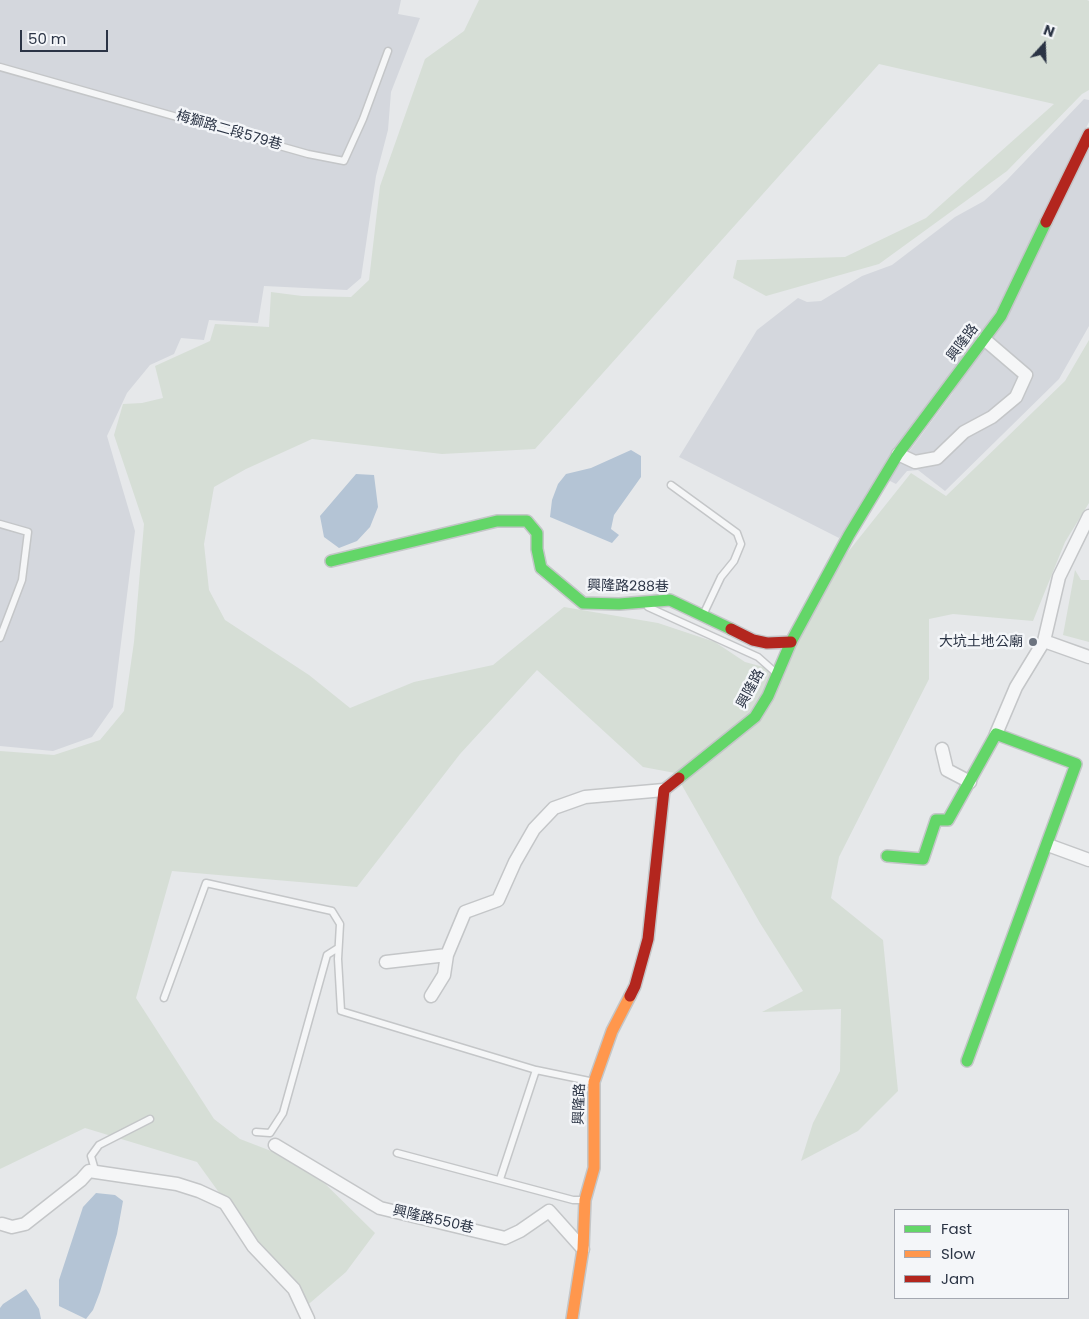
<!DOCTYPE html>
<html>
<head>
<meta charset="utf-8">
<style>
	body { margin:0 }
	#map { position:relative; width:1089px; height:1319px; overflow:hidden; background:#e6e8ea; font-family:Poppins,sans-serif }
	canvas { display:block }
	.legend { position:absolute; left:894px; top:1209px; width:175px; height:90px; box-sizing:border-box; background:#f4f6f9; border:1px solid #a4a8b1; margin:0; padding:6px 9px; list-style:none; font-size:15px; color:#2b3445 }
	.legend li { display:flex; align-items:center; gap:10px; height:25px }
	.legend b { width:25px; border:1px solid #a4a8b1 }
	.north { position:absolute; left:1019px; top:20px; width:50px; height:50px; -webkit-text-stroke:4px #f4f6f9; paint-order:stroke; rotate:20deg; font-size:14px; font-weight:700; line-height:20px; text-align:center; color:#2b3445 }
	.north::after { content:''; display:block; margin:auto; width:18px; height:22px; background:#2b3445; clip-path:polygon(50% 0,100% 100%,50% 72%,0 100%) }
	.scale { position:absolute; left:20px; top:30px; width:88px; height:22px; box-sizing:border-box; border:2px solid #2b3445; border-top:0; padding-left:6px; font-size:15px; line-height:18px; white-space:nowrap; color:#2b3445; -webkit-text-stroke:4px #f4f6f9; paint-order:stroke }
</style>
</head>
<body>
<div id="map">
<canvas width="1089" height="1319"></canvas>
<ul class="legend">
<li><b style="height:6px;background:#63d668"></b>Fast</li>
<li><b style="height:6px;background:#ff974d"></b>Slow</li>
<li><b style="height:6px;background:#b3261e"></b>Jam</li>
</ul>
<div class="north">N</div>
<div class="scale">50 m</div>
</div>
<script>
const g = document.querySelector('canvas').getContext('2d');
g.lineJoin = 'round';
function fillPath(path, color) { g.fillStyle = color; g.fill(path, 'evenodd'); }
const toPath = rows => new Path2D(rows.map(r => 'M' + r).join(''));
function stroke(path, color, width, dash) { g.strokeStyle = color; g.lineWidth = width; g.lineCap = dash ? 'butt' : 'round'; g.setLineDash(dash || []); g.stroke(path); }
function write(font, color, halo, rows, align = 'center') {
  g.font = font + ' Poppins,"Noto Sans TC",sans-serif'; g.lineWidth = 5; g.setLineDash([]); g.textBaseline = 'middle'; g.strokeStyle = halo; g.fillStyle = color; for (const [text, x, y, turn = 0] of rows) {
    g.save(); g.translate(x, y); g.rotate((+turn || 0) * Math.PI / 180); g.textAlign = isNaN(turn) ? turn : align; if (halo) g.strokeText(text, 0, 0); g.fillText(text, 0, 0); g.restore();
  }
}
const built = toPath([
	[0,0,401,0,398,14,420,18,391,92,388,130,376,176,361,278,347,290,264,286,258,323,209,320,204,340,181,338,174,354,150,365,127,393,107,436,135,531,113,707,92,737,53,751,0,746],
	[1084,99,1089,100,1089,122,996,311,839,538,679,457,757,330,798,298,807,302,821,301,862,276,892,265,955,217,984,201,1007,180],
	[1089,150,1089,326,1059,379,945,491,918,470,907,471,896,484,888,480,952,394]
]);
const green = toPath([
	[479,0,1087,0,1089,1,1089,90,1082,94,1007,171,879,264,766,296,733,278,737,260,845,257,926,218,1054,104,879,64,535,449,442,454,312,439,246,469,214,487,204,544,209,590,225,620,309,675,350,708,414,682,493,665,564,607,658,623,715,642,745,662,782,672,840,562,911,473,946,496,1065,381,1089,340,1089,503,1065,542,1033,621,953,614,929,619,929,679,839,857,831,898,883,940,898,1091,858,1131,801,1161,813,1123,840,1071,841,1009,762,1012,803,991,760,923,675,773,643,767,537,670,460,754,357,887,172,871,136,998,214,1119,240,1139,305,1164,375,1233,346,1272,303,1309,197,1162,85,1128,0,1169,0,751,54,755,100,740,124,711,134,642,144,524,114,435,123,404,142,403,163,398,155,366,210,341,215,324,269,327,271,292,302,296,351,297,369,280,380,186,425,59,464,31],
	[1075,570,1081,580,1089,580,1089,642,1063,635]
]);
const water = toPath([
	[631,450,641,456,641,477,614,515,611,529,619,535,612,543,550,517,552,500,558,484,566,474,591,468],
	[356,474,374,475,378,507,370,527,357,541,339,548,324,537,320,516],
	[96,1193,115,1195,123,1201,117,1234,100,1292,93,1310,86,1319,59,1306,59,1280,83,1207],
	[26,1289,39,1309,41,1319,0,1319,0,1308,3,1304]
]);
const lane = toPath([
	[0,67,308,154,344,161,363,119,388,51],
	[671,485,737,533,741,544,734,561,721,577,703,615],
	[0,524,28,532,22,580,0,638],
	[648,607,758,657,776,673],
	[164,998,206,883,332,911,340,924,338,959,341,1011,536,1070,594,1082],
	[256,1132,270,1133,283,1113,327,955,338,948],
	[397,1153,573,1200,585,1200],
	[95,1170,91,1156,99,1145,150,1119],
	[500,1179,536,1070]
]);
const street = toPath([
	[898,454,915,462,937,458,964,432,992,417,1016,397,1026,375,984,339],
	[1044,641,1089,657],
	[996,734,1016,687,1044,641,1059,577,1089,516],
	[942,749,947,770,970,782],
	[1048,845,1089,860],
	[386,962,447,955],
	[431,996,444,975,447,955,465,912,498,900,515,862,534,829,554,808,585,797,664,790],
	[275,1145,380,1208,505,1238,520,1231,549,1211,583,1249],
	[2,1224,12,1227,25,1224,81,1180,89,1171,177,1184,199,1191,225,1203,253,1246,294,1289,308,1319]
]);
const fast = toPath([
	[331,561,497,521,527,521,537,533,537,549,541,568,583,603,619,604,670,600,731,629],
	[679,778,755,717,768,696,791,642,849,535,898,454,1001,316,1046,222],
	[887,856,923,859,936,820,948,820,996,734,1076,764,967,1061]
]);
const slow = toPath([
	[572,1319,583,1249,585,1200,594,1168,594,1082,612,1031,630,996]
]);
const jam = toPath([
	[1046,222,1089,134],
	[731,629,753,640,767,643,791,642],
	[630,996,635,986,648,939,664,790,679,778]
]);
const markers = [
	[1033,642,5,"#6c737f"]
];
const streetNames = [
	["梅獅路二段579巷",229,131,16],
	["興隆路",963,343,-53],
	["興隆路288巷",628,587,1],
	["興隆路",751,689,-62],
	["興隆路",580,1104,-88],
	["興隆路550巷",433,1220,13]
];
const poiNames = [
	["大坑土地公廟",1023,642]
];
fillPath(built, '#d4d7dd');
fillPath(green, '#d6ded6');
fillPath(water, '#b4c4d5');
stroke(lane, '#c4c6c8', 9);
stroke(street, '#c4c6c8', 15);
stroke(fast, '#c4c6c8', 14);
stroke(slow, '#c4c6c8', 14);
stroke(jam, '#c4c6c8', 14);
stroke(lane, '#f5f6f7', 6);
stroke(street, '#f5f6f7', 12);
stroke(fast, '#63d668', 11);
stroke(slow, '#ff974d', 11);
stroke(jam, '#b3261e', 11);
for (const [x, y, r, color] of markers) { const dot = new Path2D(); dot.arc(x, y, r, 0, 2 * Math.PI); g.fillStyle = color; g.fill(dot); stroke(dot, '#f4f6f9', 2); }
write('14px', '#2b3445', '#f4f6f9', streetNames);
write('14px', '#2b3445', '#f4f6f9', poiNames, 'right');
</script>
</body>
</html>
